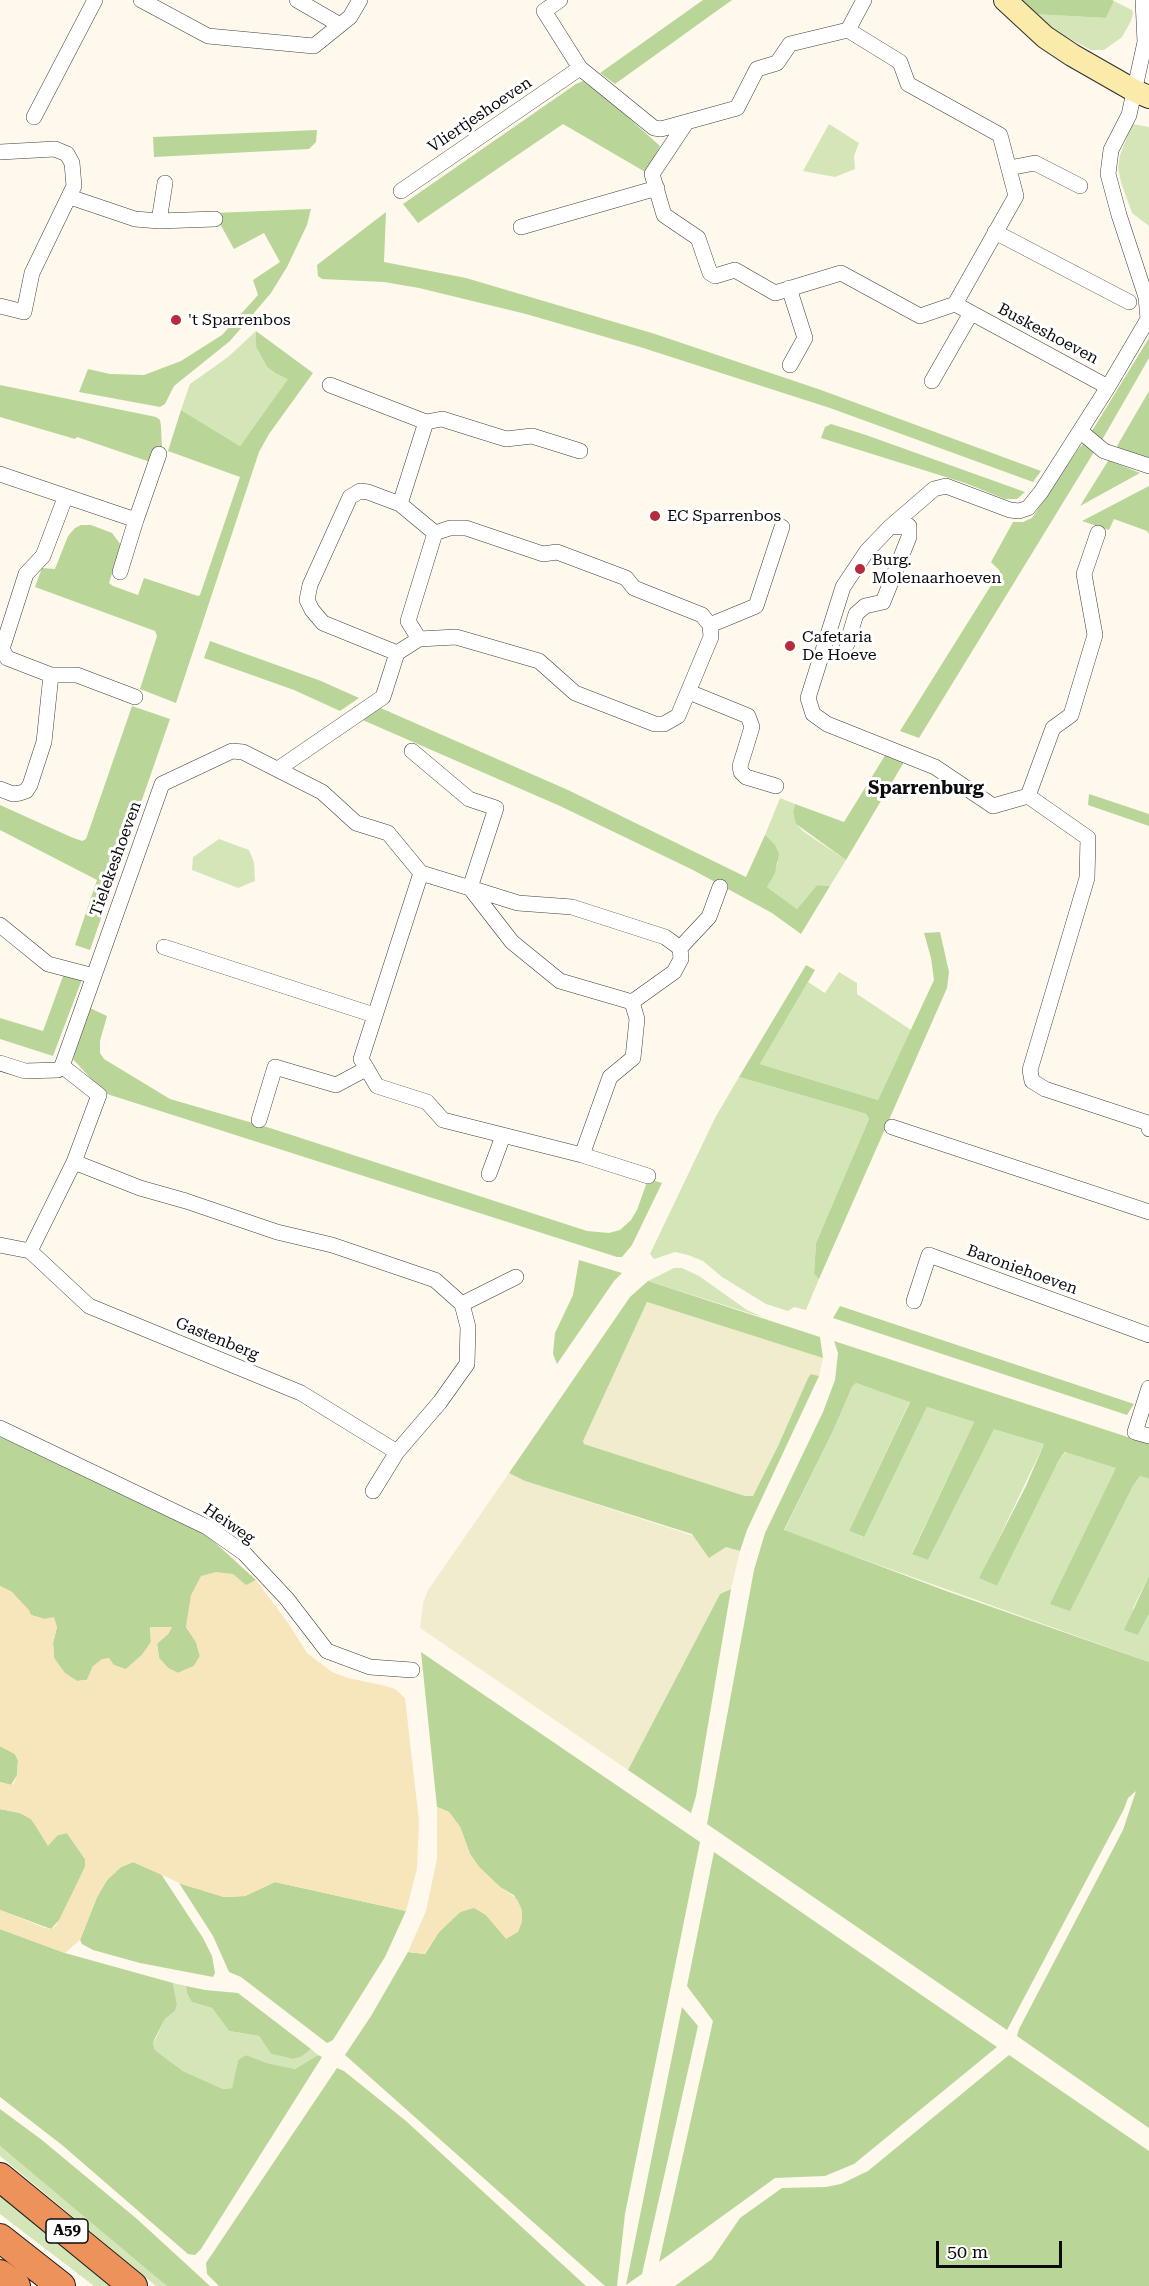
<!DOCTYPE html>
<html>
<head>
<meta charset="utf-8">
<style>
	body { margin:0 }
	#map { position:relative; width:1149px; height:2286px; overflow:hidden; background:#fef9ec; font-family:"Roboto Serif",serif }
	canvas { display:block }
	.scale { position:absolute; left:936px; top:2241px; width:126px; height:27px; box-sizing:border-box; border:3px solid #0c0c0c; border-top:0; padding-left:8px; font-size:18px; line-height:21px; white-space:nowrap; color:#0c0c0c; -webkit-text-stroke:4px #fff; paint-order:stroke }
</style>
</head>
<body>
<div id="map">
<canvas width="1149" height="2286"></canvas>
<div class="scale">50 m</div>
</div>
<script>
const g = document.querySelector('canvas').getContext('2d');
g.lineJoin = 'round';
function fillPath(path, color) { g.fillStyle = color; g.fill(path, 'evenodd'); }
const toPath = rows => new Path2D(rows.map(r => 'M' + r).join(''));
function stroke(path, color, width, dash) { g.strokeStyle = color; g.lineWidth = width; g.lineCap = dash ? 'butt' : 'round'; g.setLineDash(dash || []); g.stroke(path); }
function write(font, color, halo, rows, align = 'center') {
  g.font = font + ' "Roboto Serif",serif'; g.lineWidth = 6; g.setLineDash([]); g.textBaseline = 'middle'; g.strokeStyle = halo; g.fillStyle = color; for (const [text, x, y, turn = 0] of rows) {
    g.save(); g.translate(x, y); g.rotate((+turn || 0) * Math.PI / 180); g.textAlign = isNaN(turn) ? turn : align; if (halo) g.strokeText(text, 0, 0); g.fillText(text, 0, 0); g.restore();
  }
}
const farmland = toPath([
	[647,1302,823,1358,819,1376,811,1374,808,1378,778,1446,753,1496,745,1496,584,1444,583,1441],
	[509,1473,525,1481,740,1551,731,1589,720,1594,628,1770,420,1628,423,1603,428,1590]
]);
const green = toPath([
	[1114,1,1132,10,1133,13,1131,21,1122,37,1104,50,1091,50,1044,25,1033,14,1106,18],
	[829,124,859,143,854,156,855,169,835,177,803,171],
	[1132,124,1149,127,1149,226,1132,213,1121,182,1118,168,1120,155],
	[256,331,256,347,267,367,275,373,289,378,240,446,181,410,190,384,228,357],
	[780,798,795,804,793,813,796,824,804,832,846,860,830,886,817,885,797,909,767,887,778,863,765,835],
	[219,839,249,850,254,862,255,881,238,888,192,870,193,857],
	[839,972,857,983,857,994,911,1030,878,1100,760,1064,808,982,825,993],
	[739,1077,853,1110,866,1114,869,1119,816,1243,814,1274,819,1279,806,1310,794,1307,788,1311,766,1304,722,1277,703,1261,688,1255,675,1252,654,1259,650,1254,715,1118],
	[674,1268,682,1268,699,1276,747,1310,765,1318,648,1281],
	[856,1383,910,1401,849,1531,863,1537,927,1407,974,1422,912,1553,928,1560,994,1428,1044,1444,980,1578,997,1586,1059,1460,1066,1452,1117,1468,1051,1604,1070,1610,1133,1486,1140,1476,1149,1479,1149,1576,1133,1608,1138,1635,1149,1614,1149,1662,784,1531,833,1431,852,1387],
	[173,1983,186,1986,187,1993,195,2003,212,2008,229,2031,259,2036,271,2054,293,2059,301,2057,311,2049,318,2055,295,2069,267,2063,246,2055,238,2060,232,2088,223,2089,183,2071,155,2050,153,2044,165,2019,175,2011,177,2005],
	[0,2146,146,2267,167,2286,156,2286,0,2156],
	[0,2181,126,2286,94,2286,0,2214]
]);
const forest = toPath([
	[703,0,732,0,615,84,600,73],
	[1020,0,1112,0,1114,1,1106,18,1033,14],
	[583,81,611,102,660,146,647,173,563,124,418,223,403,204,576,84],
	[317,130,316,142,309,149,154,157,153,137],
	[311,209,307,225,287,267,271,293,230,341,174,386,165,404,160,407,79,392,88,369,110,374,144,375,181,361,222,335,258,295,253,280,280,262,264,233,234,249,214,213],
	[386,212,384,262,466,278,655,334,821,390,1041,471,1033,482,830,408,640,347,526,314,419,288,384,282,322,279,318,276,317,265],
	[256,331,313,373,269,434,259,452,176,703,140,689,157,636,155,631,35,587,42,568,55,569,68,536,75,528,81,525,91,525,112,533,121,545,109,583,113,586,138,595,144,578,198,596,200,595,240,477,168,451,181,410,240,446,288,379,275,373,267,367,256,347],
	[1149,338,1149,358,1102,440,1092,431],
	[0,385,156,417,160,420,161,426,162,449,155,448,150,462,77,437,75,439,0,417],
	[1149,391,1149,464,1120,450,1117,446],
	[831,424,866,435,1025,492,1017,499,1005,499,965,483,821,438,825,427],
	[1083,444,1087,444,1094,452,919,738,900,731,1000,571,991,562,1013,522,1023,522,1032,518,1079,448],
	[1108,460,1140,473,1080,506,1108,461],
	[1149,486,1149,534,1147,531,1114,519,1109,530,1082,521],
	[210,641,321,681,359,698,340,711,294,690,204,658],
	[132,706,170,719,90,950,75,945,97,880,0,830,0,805,71,837,82,841,86,839],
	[376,706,568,790,746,877,765,835,775,845,779,854,775,873,767,887,797,909,817,885,830,886,801,934,772,913,693,870,560,806,358,718],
	[889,749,907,757,846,860,796,824,793,813,795,804,844,822],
	[1089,794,1149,814,1149,826,1088,805],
	[940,932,949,972,947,988,819,1279,814,1274,816,1243,869,1119,866,1114,853,1110,739,1077,806,965,815,970,760,1064,878,1100,934,980,931,958,924,933],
	[66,968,84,974,53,1056,0,1039,0,1018,43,1031],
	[90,1008,107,1016,100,1041,100,1053,104,1059,170,1099,270,1128,587,1231,609,1233,620,1230,631,1220,637,1210,648,1179,662,1183,632,1245,622,1257,617,1257,104,1093,73,1059],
	[579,1260,622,1273,614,1281,557,1364,553,1354,555,1333,573,1295],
	[648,1281,820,1337,823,1358,647,1302,583,1441,584,1444,745,1496,753,1496,778,1446,808,1378,811,1374,819,1376,747,1530,740,1551,726,1547,709,1558,692,1534,525,1481,509,1473,630,1297],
	[840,1306,1134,1404,1127,1415,833,1318],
	[834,1341,1149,1444,1149,1479,1140,1476,1133,1486,1070,1611,1050,1604,1116,1468,1065,1452,1059,1460,997,1586,979,1578,1026,1486,1044,1444,994,1429,928,1560,912,1554,974,1422,927,1407,864,1537,849,1531,910,1402,856,1383,852,1387,833,1431,784,1530,949,1592,1149,1662,1149,2128,1017,2036,1019,2029,1123,1830,1136,1791,1128,1798,1124,1809,1007,2030,707,1824,754,1570,765,1533,823,1412,835,1380,838,1353],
	[0,1437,94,1478,185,1522,210,1538,256,1580,186,1627,196,1642,200,1656,194,1666,178,1673,168,1668,159,1658,157,1643,168,1634,172,1627,150,1627,151,1642,142,1655,125,1670,114,1665,93,1666,87,1680,77,1681,64,1673,54,1658,53,1643,57,1627,44,1619,31,1615,12,1592,0,1586],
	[1149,1576,1149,1614,1138,1635,1124,1630],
	[731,1589,696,1796,691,1813,628,1770,720,1594],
	[421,1652,700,1842,625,2214,617,2286,605,2286,345,2055,371,2016,408,1952,425,1954,439,1932,460,1912,474,1907,486,1915,506,1938,515,1896,500,1887,479,1867,470,1854,460,1827,449,1812,437,1807],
	[0,1746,15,1754,18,1760,17,1775,11,1785,0,1782],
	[0,1809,20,1813,31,1819,36,1826,58,1835,67,1833,85,1859,85,1867,61,1918,51,1929,0,1910],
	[714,1852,997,2047,854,2164,825,2176,775,2178,659,2262,713,2021,687,1986],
	[133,1862,161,1874,203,1938,212,1956,215,1973,213,1977,140,1963,93,1950,82,1944,80,1940,97,1897,107,1880,121,1867],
	[275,1882,406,1911,385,1957,333,2040,327,2043,241,1977,229,1972,213,1936,179,1883,224,1897,245,1896],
	[0,1929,65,1953,173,1983,177,2005,175,2011,165,2019,155,2038,153,2044,155,2050,183,2071,223,2089,232,2088,238,2060,246,2055,267,2063,295,2069,318,2055,322,2057,201,2249,195,2255,188,2254,62,2145,0,2097],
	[186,1986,205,1990,238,1993,311,2049,301,2057,293,2059,271,2054,259,2036,229,2031,212,2008,192,2002,187,1993],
	[682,2007,698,2026,642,2274,626,2285],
	[1009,2055,1149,2151,1149,2286,675,2286,712,2259,740,2218,782,2188,826,2187,841,2184,868,2171],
	[337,2068,344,2071,406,2121,586,2286,219,2286,207,2274,206,2263],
	[0,2109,42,2140,137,2219,210,2286,167,2286,0,2146]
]);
const sand = toPath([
	[216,1572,233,1574,246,1585,256,1580,288,1623,307,1653,332,1672,348,1678,386,1686,395,1689,405,1698,419,1821,417,1869,406,1911,275,1882,245,1896,224,1897,184,1885,133,1862,121,1867,107,1880,97,1897,80,1940,65,1953,0,1929,0,1910,45,1928,51,1929,56,1926,85,1867,85,1859,67,1833,58,1835,48,1846,31,1819,20,1813,0,1809,0,1782,11,1785,14,1783,17,1775,18,1760,15,1754,0,1746,0,1586,12,1592,29,1610,31,1615,44,1619,54,1617,57,1627,53,1643,54,1658,65,1673,77,1681,87,1680,93,1666,102,1659,109,1658,114,1665,126,1669,142,1655,151,1642,150,1627,172,1627,168,1634,157,1644,159,1658,168,1668,178,1673,194,1666,200,1656,196,1642,186,1626,191,1595,201,1576],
	[437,1807,449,1812,460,1827,470,1854,479,1867,500,1887,517,1899,522,1910,522,1922,518,1932,506,1939,486,1915,474,1908,460,1912,439,1932,424,1954,408,1952,426,1911,437,1859]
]);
const street = toPath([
	[141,0,208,36,314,46,350,17,360,0],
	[297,0,340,25],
	[560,0,544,11,580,68],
	[1143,0,1145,42,1129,115,1111,150,1108,174,1119,215,1146,297,1148,319,1108,387,1041,492,1028,508,1019,511,1010,510,946,486,934,489,890,527,867,551,843,587,808,698,813,714,827,724,935,767,993,806,1028,796,1088,838,1087,878,1030,1070,1032,1081,1045,1089,1148,1123,1149,1129],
	[848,30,864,0],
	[34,117,95,0],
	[0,152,55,149,67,154,72,163,74,186,32,273,24,312,0,306],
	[1009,168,1035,163,1080,186],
	[401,191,580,68,654,128,661,129,737,108,757,69,777,63,790,44,848,30,900,62,908,84,1000,135,1016,196,955,304,920,316,841,273,775,293,735,270,715,276,710,273,698,238,664,215,652,174,686,123],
	[70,197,135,219,159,221,215,219],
	[159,221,165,183],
	[521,227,657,188],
	[995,232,1129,302],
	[789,288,805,338,790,365],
	[955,304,1108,387],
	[932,381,971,313],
	[330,385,426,422,442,419,506,439,532,436,580,451],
	[1080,431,1104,451,1149,466],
	[0,474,136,520,159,454],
	[400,504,368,492,360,491,350,497,310,585,307,600,312,610,323,623,397,653,419,639,456,637,539,661,575,693,655,724,664,724,678,716,711,637,710,625,702,615,634,588,626,578,557,552,543,554,466,528,450,528,435,533],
	[120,572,136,520],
	[710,625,756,606,782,527],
	[419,639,408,621,435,533,400,504,426,422],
	[847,644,856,614,865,606,883,602,909,537,909,526,890,527],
	[0,645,7,658,51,675,77,675,135,697],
	[2,649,26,574,43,556,65,498],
	[689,692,748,716,752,727,740,766,741,772,746,777,776,786],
	[278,769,383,697,397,653],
	[0,789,13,794,20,793,26,791,30,785,44,742,51,675],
	[1028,796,1053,728,1071,715,1095,635,1084,574,1098,533],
	[421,873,361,1059,377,1086,427,1102,443,1120,582,1155,648,1176],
	[0,925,48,964,94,976],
	[164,947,374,1015],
	[680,948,709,917,720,887],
	[0,1063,25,1071,58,1070,62,1066],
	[62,1066,162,784,232,751,243,752,322,792,356,823,388,833,421,873,470,888,518,903,572,907,665,937,680,948,681,959,674,972,632,1002,560,981,512,942,470,888,496,808,469,799,412,751],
	[259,1120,275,1067,336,1085,366,1069],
	[892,1127,1149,1212],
	[582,1155,610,1077,633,1058,637,1019,632,1002],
	[74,1162,140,1188,186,1201,277,1232,332,1245,435,1280,462,1304,468,1327,467,1364,440,1402,397,1452,373,1491],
	[489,1174,503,1136],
	[0,1245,30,1251,89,1306,301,1393,397,1452],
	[30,1251,74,1162,99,1095,62,1066],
	[914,1301,929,1255,1149,1335],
	[462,1304,516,1277],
	[1149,1388,1135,1432,1149,1436],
	[0,1428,207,1527,244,1553,287,1599,327,1651,370,1667,412,1670]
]);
const secondary = toPath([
	[1005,0,1045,37,1072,55,1135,91,1149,97]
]);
const highway = toPath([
	[0,2177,133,2286],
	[0,2238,61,2286],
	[0,2274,16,2286]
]);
const markers = [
	[176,320,6,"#b42c3d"],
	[655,516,6,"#b42c3d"],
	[860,569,6,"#b42c3d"],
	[790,646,6,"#b42c3d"]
];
const shields = [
	[67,2231,42]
];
const shieldNames = [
	["A59",67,2231]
];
const streetNames = [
	["Vliertjeshoeven",480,115,-34],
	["Buskeshoeven",1048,334,28],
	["Tielekeshoeven",116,859,-70],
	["Baroniehoeven",1022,1270,20],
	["Gastenberg",217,1339,22],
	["Heiweg",229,1524,34]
];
const poiNames = [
	["'t Sparrenbos",188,320],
	["EC Sparrenbos",667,516],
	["Burg.",872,560],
	["Molenaarhoeven",872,578],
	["Cafetaria",802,637],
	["De Hoeve",802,655]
];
const neighbourhoodNames = [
	["Sparrenburg",926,789]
];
fillPath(farmland, '#f2ecce');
fillPath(green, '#d4e6b8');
fillPath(forest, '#b9d698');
fillPath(sand, '#f7e5bb');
stroke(street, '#3f3f3f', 16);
stroke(secondary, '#2e2e2e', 24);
stroke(highway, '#1d1d1d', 30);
stroke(street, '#fff', 15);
stroke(secondary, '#fbebaa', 22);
stroke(highway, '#ed925b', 28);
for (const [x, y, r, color] of markers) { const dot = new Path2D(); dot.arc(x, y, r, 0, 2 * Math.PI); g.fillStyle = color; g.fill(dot); stroke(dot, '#fff', 2); }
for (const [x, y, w] of shields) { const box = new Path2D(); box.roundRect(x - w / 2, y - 12, w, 24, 4.5); g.fillStyle = '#fff'; g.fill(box); stroke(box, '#0c0c0c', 1.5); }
write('bold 15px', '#0c0c0c', null, shieldNames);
write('16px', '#0c0c0c', '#fff', streetNames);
write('16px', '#0c0c0c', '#fff', poiNames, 'left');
write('bold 18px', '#0c0c0c', '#fff', neighbourhoodNames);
</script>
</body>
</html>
